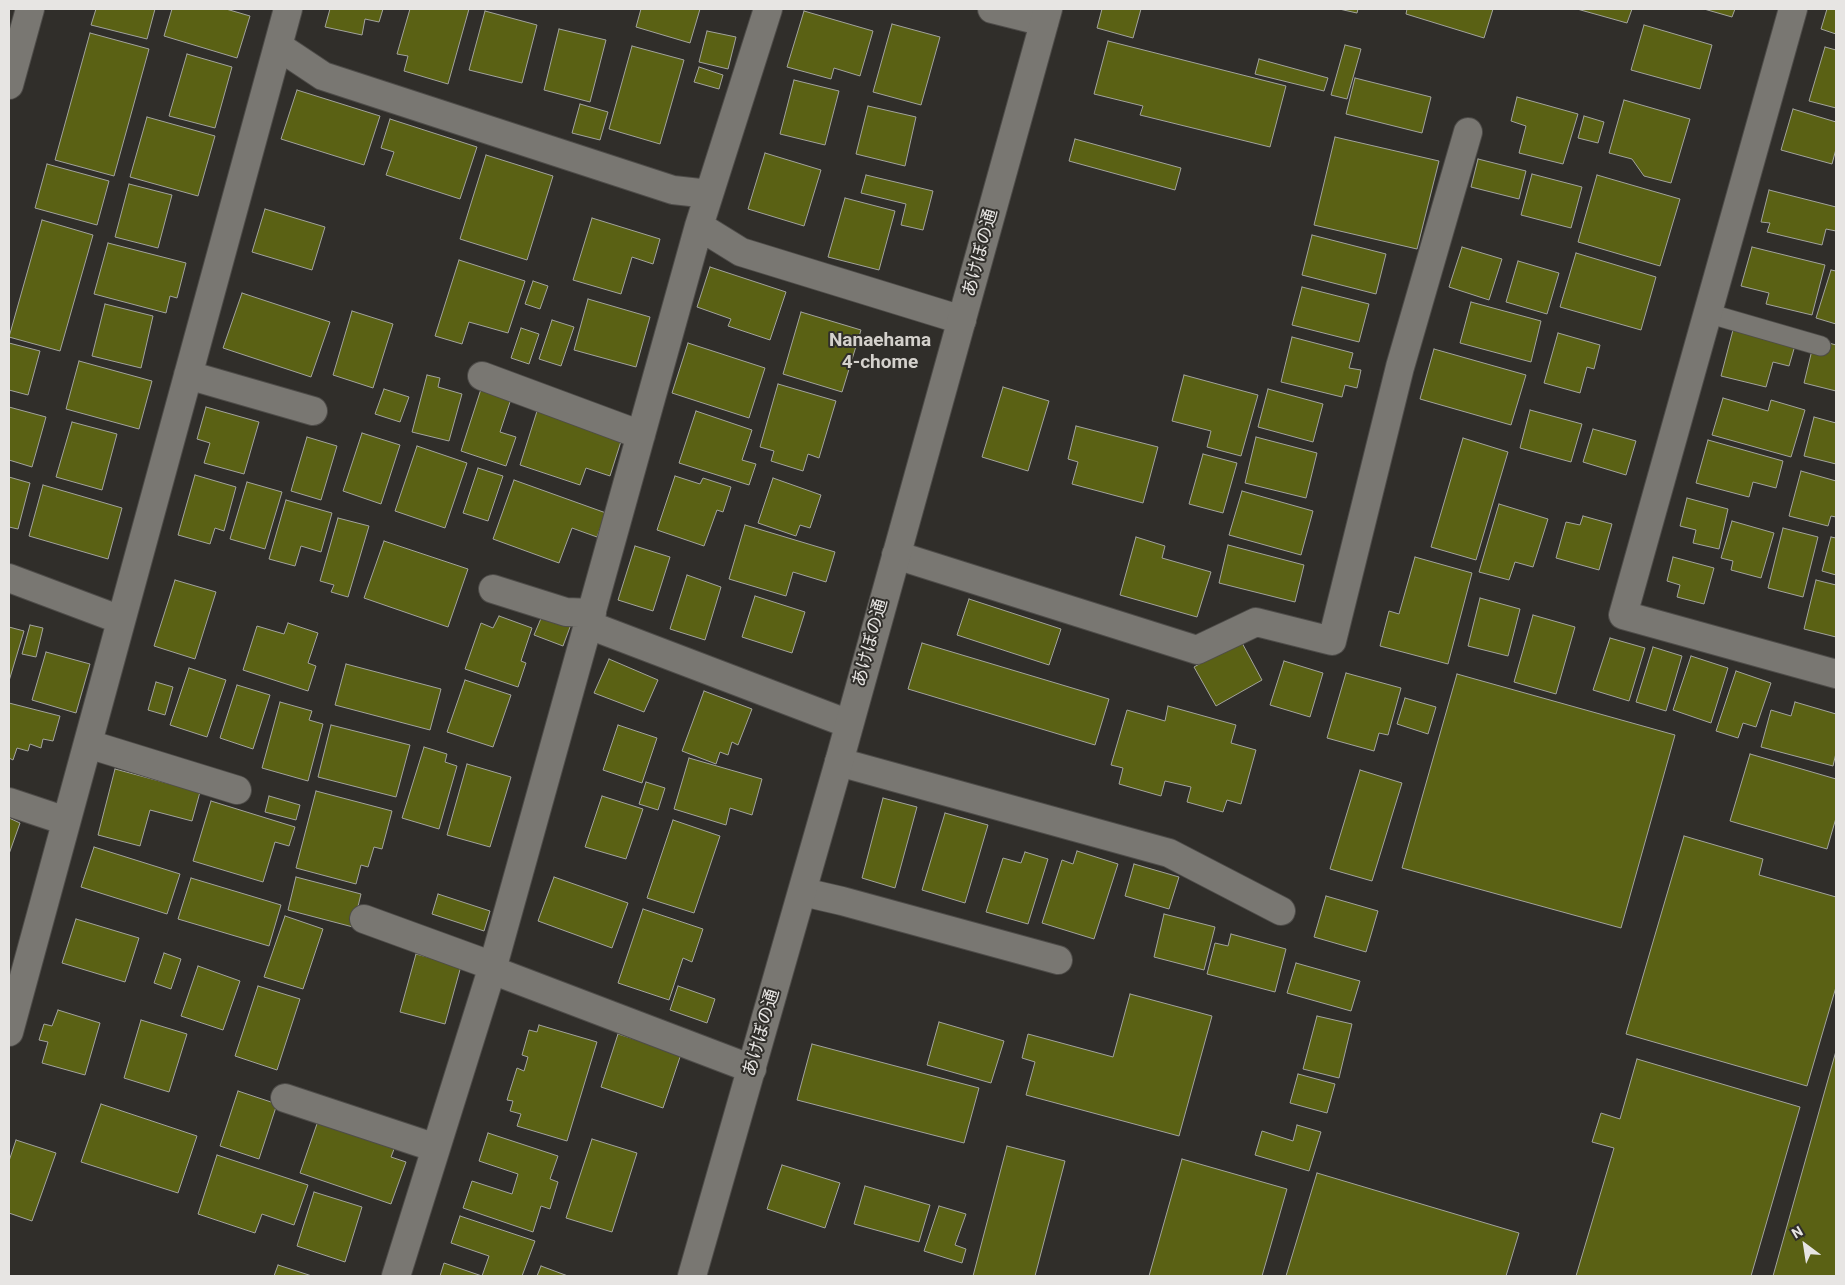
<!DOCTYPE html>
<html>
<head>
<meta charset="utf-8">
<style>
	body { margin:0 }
	#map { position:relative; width:1845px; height:1285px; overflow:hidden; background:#302e2a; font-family:Roboto,sans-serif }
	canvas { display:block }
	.frame { position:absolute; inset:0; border:10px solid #e7e5e3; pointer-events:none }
	.north { position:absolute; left:1780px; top:1220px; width:50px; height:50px; -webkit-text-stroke:4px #302e2a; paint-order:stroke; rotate:329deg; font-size:14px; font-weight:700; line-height:20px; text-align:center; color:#e7e5e3 }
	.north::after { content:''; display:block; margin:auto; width:18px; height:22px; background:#e7e5e3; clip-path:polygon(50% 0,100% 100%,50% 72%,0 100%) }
</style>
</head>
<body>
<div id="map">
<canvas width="1845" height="1285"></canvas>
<div class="frame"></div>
<div class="north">N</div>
</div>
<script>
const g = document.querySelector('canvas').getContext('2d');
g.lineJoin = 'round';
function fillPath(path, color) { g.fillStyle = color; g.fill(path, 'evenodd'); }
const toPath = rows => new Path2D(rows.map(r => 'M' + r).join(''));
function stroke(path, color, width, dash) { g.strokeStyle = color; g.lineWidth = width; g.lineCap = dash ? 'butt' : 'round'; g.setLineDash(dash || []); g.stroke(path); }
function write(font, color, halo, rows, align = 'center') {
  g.font = font + ' Roboto,"Noto Sans JP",sans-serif'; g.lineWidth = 4; g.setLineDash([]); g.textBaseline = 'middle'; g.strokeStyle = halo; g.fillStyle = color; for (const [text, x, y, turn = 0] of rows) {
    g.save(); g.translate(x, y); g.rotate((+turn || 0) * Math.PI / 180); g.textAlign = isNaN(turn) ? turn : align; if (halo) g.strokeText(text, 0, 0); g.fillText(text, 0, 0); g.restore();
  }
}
const building = toPath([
	[96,9,155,9,147,39,91,25,96,9],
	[172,9,226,9,250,16,237,58,164,36,172,9],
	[330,9,383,9,379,22,365,19,362,35,325,27,330,9],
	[410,9,469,9,448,84,404,71,408,56,397,54,410,9],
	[641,9,700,9,690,43,636,27,641,9],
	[1102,9,1141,9,1133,38,1097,28,1102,9],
	[1339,9,1358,9,1357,13,1339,9],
	[1407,9,1493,9,1484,38,1406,14,1407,9],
	[1577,9,1632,9,1627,23,1577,9],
	[1704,9,1735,9,1732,17,1704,9],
	[1827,9,1836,9,1836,34,1821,29,1827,9],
	[485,11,537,25,522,83,469,70,485,11],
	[804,11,873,31,860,76,834,68,831,79,787,67,804,11],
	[892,24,940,37,921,105,873,92,892,24],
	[1644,25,1712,45,1700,89,1631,70,1644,25],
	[559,29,606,40,590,102,544,90,559,29],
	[707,31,736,37,728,69,699,62,707,31],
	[90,33,149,49,114,176,55,160,90,33],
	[1108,41,1286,86,1270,147,1140,115,1143,106,1094,94,1108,41],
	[1345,45,1361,49,1347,99,1331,95,1345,45],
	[632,46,684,60,660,144,609,129,632,46],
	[1825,47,1836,50,1836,108,1809,101,1825,47],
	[187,54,232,67,215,128,169,116,187,54],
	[1259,59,1328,78,1324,91,1255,74,1259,59],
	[699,67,723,75,719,89,694,82,699,67],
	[1355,78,1431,97,1422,133,1346,114,1355,78],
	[794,80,839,91,825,145,780,134,794,80],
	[297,90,380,116,364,165,281,139,297,90],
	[1517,97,1578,114,1563,164,1519,153,1526,126,1511,121,1517,97],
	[1624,100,1690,119,1671,183,1644,176,1632,159,1609,153,1624,100],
	[580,104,608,112,600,140,572,133,580,104],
	[868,106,916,117,905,166,856,154,868,106],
	[1793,109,1836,122,1836,149,1832,164,1781,150,1793,109],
	[1584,116,1604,122,1598,143,1578,138,1584,116],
	[147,117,215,136,198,196,130,177,147,117],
	[390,119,477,147,460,199,386,175,394,152,381,148,390,119],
	[1335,137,1439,161,1417,249,1314,225,1335,137],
	[1075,139,1181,168,1175,190,1069,161,1075,139],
	[765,153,821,170,804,226,748,209,765,153],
	[486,155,553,176,527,260,460,239,486,155],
	[1478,159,1526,171,1519,199,1471,187,1478,159],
	[47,164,109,181,97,225,35,208,47,164],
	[1532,174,1582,187,1571,228,1521,215,1532,174],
	[866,175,933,191,923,230,901,225,906,204,861,193,866,175],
	[1597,175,1680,199,1660,266,1578,242,1597,175],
	[129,184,172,195,158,248,115,237,129,184],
	[1769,190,1836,207,1836,231,1826,229,1822,245,1767,232,1770,223,1761,222,1769,190],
	[845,198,895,211,879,270,828,257,845,198],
	[265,209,325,227,312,270,252,252,265,209],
	[592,218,660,239,653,264,632,257,621,294,573,280,592,218],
	[42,220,93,235,60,351,9,337,42,220],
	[1312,235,1386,254,1376,294,1302,275,1312,235],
	[108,243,186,263,177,298,170,296,166,313,94,294,108,243],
	[1462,247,1502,259,1489,300,1449,287,1462,247],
	[1752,247,1825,265,1812,315,1766,304,1769,293,1741,286,1752,247],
	[1576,253,1656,277,1641,330,1560,307,1576,253],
	[459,260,525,281,508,333,469,322,462,344,435,336,459,260],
	[1518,261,1559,273,1547,314,1506,302,1518,261],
	[710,267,786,292,770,340,728,326,731,319,697,307,710,267],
	[1831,270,1836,271,1836,324,1816,318,1831,270],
	[533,281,548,286,540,309,525,304,533,281],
	[1302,287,1369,304,1359,342,1292,325,1302,287],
	[242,293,330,322,311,377,223,348,242,293],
	[588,299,650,317,636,367,574,350,588,299],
	[1471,302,1541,321,1531,362,1460,343,1471,302],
	[105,304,153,316,141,368,92,356,105,304],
	[352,311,393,324,373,388,333,375,352,311],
	[801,312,861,330,842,392,783,374,801,312],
	[552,320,574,327,561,366,539,359,552,320],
	[1734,326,1796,342,1789,366,1773,362,1766,387,1721,376,1734,326],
	[521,328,539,334,529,364,511,358,521,328],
	[1558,333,1600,345,1594,369,1587,367,1580,393,1544,383,1558,333],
	[1292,337,1353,353,1349,368,1361,370,1357,388,1345,385,1342,397,1281,382,1292,337],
	[9,343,40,351,28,395,9,390,9,343],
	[688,343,765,368,749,418,672,393,688,343],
	[1829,343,1836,345,1836,391,1804,383,1812,350,1829,343],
	[1434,349,1526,375,1511,425,1420,399,1434,349],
	[79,361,152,381,139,429,66,409,79,361],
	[427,375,440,378,438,387,462,394,449,441,412,432,427,375],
	[1184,375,1258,395,1241,456,1207,447,1211,431,1172,421,1184,375],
	[778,384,836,401,819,458,808,454,803,471,771,461,774,451,760,447,778,384],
	[482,386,512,396,500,432,516,437,506,466,461,451,482,386],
	[1003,387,1049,401,1028,471,982,457,1003,387],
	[384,389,409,397,400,422,375,414,384,389],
	[1268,389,1323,404,1313,442,1258,427,1268,389],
	[1723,398,1768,411,1771,400,1805,410,1791,457,1712,435,1723,398],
	[9,407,46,417,32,467,9,460,9,407],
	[206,407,259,422,244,474,204,463,210,443,197,439,206,407],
	[538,408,623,435,610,476,586,468,580,485,520,465,538,408],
	[1530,410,1582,424,1571,462,1520,448,1530,410],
	[696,411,752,430,742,460,756,464,749,485,679,463,696,411],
	[1814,417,1836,423,1836,464,1804,456,1814,417],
	[72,422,117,434,102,490,56,477,72,422],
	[1076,426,1158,447,1143,503,1072,484,1078,462,1068,459,1076,426],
	[1593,429,1636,441,1626,475,1583,462,1593,429],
	[362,433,400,445,381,504,343,491,362,433],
	[307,437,337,446,321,500,291,491,307,437],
	[1256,437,1317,453,1306,498,1245,483,1256,437],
	[1463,438,1508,452,1476,560,1431,547,1463,438],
	[1708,440,1783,461,1776,488,1753,482,1749,497,1696,483,1708,440],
	[417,446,467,463,445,528,395,511,417,446],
	[1203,454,1237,463,1223,513,1189,504,1203,454],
	[478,468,503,476,488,521,463,513,478,468],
	[1801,471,1836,481,1836,517,1831,516,1828,526,1789,516,1801,471],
	[195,475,236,487,224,531,215,528,210,544,178,535,195,475],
	[675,476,700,484,703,478,731,487,723,512,717,510,704,546,657,530,675,476],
	[9,477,30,483,18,529,9,527,9,477],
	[773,478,821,495,810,528,800,525,796,536,758,523,773,478],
	[514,480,606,513,597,537,572,528,559,563,493,539,514,480],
	[247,482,282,492,265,549,230,539,247,482],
	[43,485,122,508,108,559,29,536,43,485],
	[1242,491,1313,511,1301,555,1229,535,1242,491],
	[1687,498,1728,509,1719,549,1693,543,1696,530,1680,526,1687,498],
	[286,500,332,513,321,552,301,546,295,566,269,559,286,500],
	[1499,504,1548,519,1533,567,1515,562,1509,580,1479,572,1499,504],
	[1583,516,1612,524,1599,570,1556,558,1566,522,1580,525,1583,516],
	[338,518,369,526,348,597,331,592,334,585,320,581,338,518],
	[1732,521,1774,533,1761,578,1731,570,1733,561,1721,558,1732,521],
	[745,525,835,552,826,582,793,572,786,596,729,579,745,525],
	[1783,528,1818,537,1803,597,1768,588,1783,528],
	[1136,537,1165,546,1162,558,1211,572,1197,617,1120,595,1136,537],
	[1831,537,1836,538,1836,575,1822,571,1831,537],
	[384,541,468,569,448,627,364,598,384,541],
	[1228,545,1304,565,1295,602,1219,583,1228,545],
	[635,546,670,557,653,611,618,600,635,546],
	[1415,557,1472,573,1448,664,1380,646,1389,611,1399,614,1415,557],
	[1673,557,1714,568,1704,604,1677,597,1680,585,1667,581,1673,557],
	[687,575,721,587,705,640,670,629,687,575],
	[175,580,216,592,195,659,154,646,175,580],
	[1816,580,1836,585,1836,637,1804,629,1816,580],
	[755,596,805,612,792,653,742,637,755,596],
	[1480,598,1520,609,1508,656,1468,646,1480,598],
	[969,599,1061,629,1049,665,957,635,969,599],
	[1533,615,1575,627,1556,694,1514,682,1533,615],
	[499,616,532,628,521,661,526,663,518,687,465,669,481,623,493,628,499,616],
	[542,616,570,627,563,646,534,635,542,616],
	[288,623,318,633,308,663,316,666,308,691,243,670,257,626,284,634,288,623],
	[30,625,43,628,36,657,22,654,30,625],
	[9,627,24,631,9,681,9,627],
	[1610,638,1645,648,1629,701,1593,690,1610,638],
	[1241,641,1262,680,1216,706,1194,667,1241,641],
	[922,643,1109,699,1095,745,908,689,922,643],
	[1653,647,1682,656,1666,711,1636,702,1653,647],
	[46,652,90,664,76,713,32,700,46,652],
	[1691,656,1728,668,1711,723,1673,710,1691,656],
	[609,659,658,680,644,712,594,693,609,659],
	[1284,661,1323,673,1310,717,1270,705,1284,661],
	[346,664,441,689,430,730,335,705,346,664],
	[189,668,226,680,207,737,170,725,189,668],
	[1736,671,1771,683,1756,727,1743,723,1738,738,1716,731,1736,671],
	[1346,673,1401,688,1388,735,1379,733,1374,751,1327,738,1346,673],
	[1457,674,1675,735,1621,928,1402,868,1457,674],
	[465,680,511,695,493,747,447,732,465,680],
	[156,682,173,687,165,715,148,710,156,682],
	[237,685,270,695,253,749,220,738,237,685],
	[704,691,752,709,738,745,732,742,728,755,720,752,716,764,682,751,704,691],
	[1405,698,1436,707,1428,734,1397,724,1405,698],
	[280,702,312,711,309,720,323,724,308,781,262,768,280,702],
	[1795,702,1836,714,1836,753,1833,766,1761,747,1771,710,1791,716,1795,702],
	[9,703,60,716,53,741,43,739,41,748,30,744,28,751,17,748,13,760,9,758,9,703],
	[1168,706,1236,725,1231,743,1256,750,1241,804,1227,800,1223,812,1187,802,1191,787,1165,781,1161,796,1119,784,1123,768,1111,765,1127,710,1165,721,1168,706],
	[331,725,410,745,396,797,318,777,331,725],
	[618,725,657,738,642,783,603,770,618,725],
	[424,747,447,754,445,762,457,766,439,829,402,818,424,747],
	[1750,754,1836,779,1836,818,1827,849,1730,821,1750,754],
	[689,758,762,779,752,815,730,808,726,825,674,809,689,758],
	[467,764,511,777,490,847,447,835,467,764],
	[115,769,200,792,192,821,150,810,140,846,98,835,115,769],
	[1360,770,1402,783,1372,881,1330,869,1360,770],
	[646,782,665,788,658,810,639,804,646,782],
	[316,791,392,811,382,849,374,847,368,867,361,865,356,884,296,868,316,791],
	[269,796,300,805,296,820,265,812,269,796],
	[602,796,643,809,626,859,585,847,602,796],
	[883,798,917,807,895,888,862,878,883,798],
	[211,801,295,827,289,846,275,842,263,882,193,861,211,801],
	[945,813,988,825,965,903,922,890,945,813],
	[9,818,20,823,9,854,9,818],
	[673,820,720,836,694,913,647,898,673,820],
	[1684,836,1763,859,1759,875,1836,897,1836,987,1807,1086,1626,1034,1684,836],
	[94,847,180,874,167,914,81,887,94,847],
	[1077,851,1118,864,1094,939,1042,923,1062,860,1073,864,1077,851],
	[1025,852,1048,859,1028,924,986,912,1003,858,1021,863,1025,852],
	[1134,864,1179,877,1169,909,1125,896,1134,864],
	[296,877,361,894,353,927,288,910,296,877],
	[554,877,628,903,612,948,538,921,554,877],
	[191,878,281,905,269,946,178,919,191,878],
	[438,894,490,911,484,931,432,914,438,894],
	[1326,896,1378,911,1366,952,1314,937,1326,896],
	[643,909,703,929,692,962,683,958,669,1000,618,983,643,909],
	[1164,914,1215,927,1204,970,1154,957,1164,914],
	[285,916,323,929,303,989,264,977,285,916],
	[76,919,139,938,125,982,62,963,76,919],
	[1231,934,1286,949,1275,992,1207,974,1215,943,1228,946,1231,934],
	[164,953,181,959,171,989,154,983,164,953],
	[416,954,461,966,445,1024,400,1012,416,954],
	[1296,963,1360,981,1351,1011,1287,993,1296,963],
	[198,966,240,981,223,1030,181,1016,198,966],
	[258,986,300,999,277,1070,235,1056,258,986],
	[678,986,715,999,707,1023,670,1010,678,986],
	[1130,994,1212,1016,1179,1136,1026,1095,1035,1062,1022,1058,1028,1034,1113,1057,1130,994],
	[58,1010,100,1023,85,1075,42,1063,48,1042,39,1040,44,1024,52,1026,58,1010],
	[1317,1016,1352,1024,1339,1078,1303,1069,1317,1016],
	[141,1020,187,1034,169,1092,124,1078,141,1020],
	[939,1022,1004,1041,991,1083,927,1065,939,1022],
	[539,1025,597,1042,567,1141,517,1126,521,1114,510,1111,513,1101,507,1100,517,1068,524,1071,528,1057,522,1055,529,1030,537,1032,539,1025],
	[618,1034,681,1054,663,1108,601,1087,618,1034],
	[812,1044,979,1088,964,1143,797,1100,812,1044],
	[1836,1051,1836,1276,1773,1276,1836,1051],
	[1637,1059,1800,1107,1751,1276,1576,1276,1614,1148,1592,1142,1601,1113,1620,1119,1637,1059],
	[1298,1074,1335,1084,1327,1113,1290,1103,1298,1074],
	[238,1091,277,1104,259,1159,220,1146,238,1091],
	[101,1104,197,1136,178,1193,81,1162,101,1104],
	[319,1118,396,1144,391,1157,406,1162,391,1204,300,1173,319,1118],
	[1297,1125,1321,1132,1309,1171,1255,1155,1262,1131,1293,1141,1297,1125],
	[488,1133,558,1156,550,1179,558,1182,550,1209,541,1206,533,1232,463,1208,472,1181,512,1194,518,1174,479,1161,488,1133],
	[592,1139,637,1153,612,1232,566,1218,592,1139],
	[16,1140,56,1153,32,1221,9,1213,9,1161,16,1140],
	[1007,1146,1065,1161,1035,1276,973,1276,1007,1146],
	[217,1155,308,1185,294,1225,262,1214,255,1233,198,1214,217,1155],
	[1182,1159,1287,1189,1262,1276,1149,1276,1182,1159],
	[782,1165,840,1183,825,1228,767,1209,782,1165],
	[1317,1173,1519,1233,1506,1276,1286,1276,1317,1173],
	[865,1186,930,1205,919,1242,854,1224,865,1186],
	[314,1192,362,1207,345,1262,297,1246,314,1192],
	[939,1206,966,1214,955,1245,966,1249,962,1263,924,1251,939,1206],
	[460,1216,535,1241,522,1276,440,1276,444,1263,482,1276,489,1256,451,1243,460,1216],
	[278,1265,312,1276,274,1276,278,1265],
	[541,1266,568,1276,537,1276,541,1266]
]);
const lane = toPath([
	[1707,313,1821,346]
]);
const street = toPath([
	[992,9,1044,22],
	[1793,9,1623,615,1836,674],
	[278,46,323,76,673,190,709,194],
	[9,85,30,9],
	[699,226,741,252,962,320],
	[188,375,313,411],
	[482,376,641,435],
	[896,555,1197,650,1256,622,1332,641,1400,367,1468,132],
	[9,578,121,620],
	[493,589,566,612,592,613],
	[589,625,849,724],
	[88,744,237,790],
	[839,762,1169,853,1281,911],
	[9,802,66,821],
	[803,892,842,901,1058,960],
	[364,919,493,966],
	[492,970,752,1069],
	[9,1032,288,9],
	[285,1098,436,1148],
	[396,1276,493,966,699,226,768,9]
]);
const secondary = toPath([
	[692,1276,839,762,1048,9]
]);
const streetNames = [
	["あけぼの通",981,253,-75],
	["あけぼの通",871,643,-75],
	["あけぼの通",762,1033,-74]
];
const neighbourhoodNames = [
	["Nanaehama",880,341],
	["4-chome",880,363]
];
fillPath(building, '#5a6114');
stroke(building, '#a2a39d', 1);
stroke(lane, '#4e4c49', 21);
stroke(street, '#4e4c49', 30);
stroke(secondary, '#4e4c49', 30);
stroke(lane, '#797772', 19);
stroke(street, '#797772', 28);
stroke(secondary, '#797772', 28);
write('18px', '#e7e5e3', '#302e2a', streetNames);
write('bold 19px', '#d4d1cc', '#302e2a', neighbourhoodNames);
</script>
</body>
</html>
